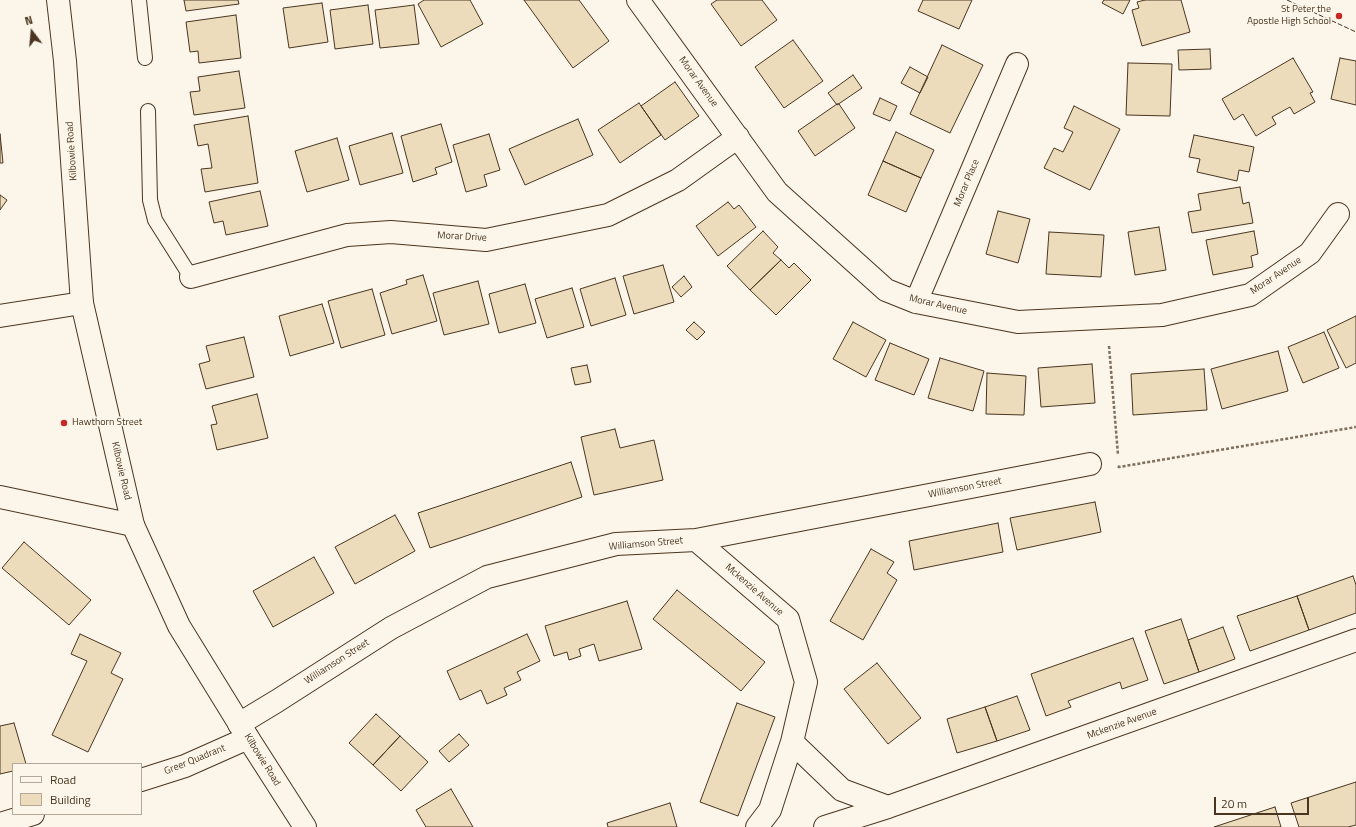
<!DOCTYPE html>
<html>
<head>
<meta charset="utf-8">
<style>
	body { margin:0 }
	#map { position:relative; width:1356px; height:827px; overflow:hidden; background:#fbf6e9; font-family:"Titillium Web",sans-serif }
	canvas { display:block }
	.legend { position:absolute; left:12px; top:763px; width:130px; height:52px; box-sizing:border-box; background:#fbf6e9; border:1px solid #b4a999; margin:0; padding:5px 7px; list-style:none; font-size:12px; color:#4a3520 }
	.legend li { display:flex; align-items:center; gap:8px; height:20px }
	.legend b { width:20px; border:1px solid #b4a999 }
	.north { position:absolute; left:12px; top:12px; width:40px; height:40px; -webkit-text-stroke:3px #fbf6e9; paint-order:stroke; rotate:344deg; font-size:11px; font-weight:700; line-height:16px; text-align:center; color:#4a3520 }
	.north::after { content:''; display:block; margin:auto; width:14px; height:18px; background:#4a3520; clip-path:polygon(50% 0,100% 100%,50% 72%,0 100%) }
	.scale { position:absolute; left:1214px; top:797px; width:95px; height:18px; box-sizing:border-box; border:2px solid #4a3520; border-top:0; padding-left:5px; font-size:12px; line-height:14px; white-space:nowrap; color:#4a3520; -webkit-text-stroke:3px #fbf6e9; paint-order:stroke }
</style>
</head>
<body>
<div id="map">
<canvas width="1356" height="827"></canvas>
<ul class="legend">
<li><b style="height:5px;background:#fbf6e9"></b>Road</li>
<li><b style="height:11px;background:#ecdcbc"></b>Building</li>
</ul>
<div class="north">N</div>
<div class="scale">20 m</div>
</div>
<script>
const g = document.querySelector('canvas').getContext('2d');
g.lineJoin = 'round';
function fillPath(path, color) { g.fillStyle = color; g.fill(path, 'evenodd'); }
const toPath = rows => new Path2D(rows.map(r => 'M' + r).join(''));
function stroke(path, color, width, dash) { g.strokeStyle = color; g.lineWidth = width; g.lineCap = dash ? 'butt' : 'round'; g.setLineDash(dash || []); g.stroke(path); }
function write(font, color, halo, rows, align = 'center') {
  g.font = font + ' "Titillium Web",sans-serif'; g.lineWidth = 3; g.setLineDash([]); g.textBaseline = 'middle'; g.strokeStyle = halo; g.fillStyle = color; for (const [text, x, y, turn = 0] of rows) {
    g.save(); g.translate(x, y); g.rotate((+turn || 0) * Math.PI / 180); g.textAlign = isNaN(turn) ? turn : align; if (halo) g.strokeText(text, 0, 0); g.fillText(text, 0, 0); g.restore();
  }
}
const building = toPath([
	[184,0,238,0,239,4,186,11,184,0],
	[424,0,470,0,483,24,441,47,418,4,424,0],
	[524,0,579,0,609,41,573,68,524,0],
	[717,0,762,0,777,20,741,46,711,4,717,0],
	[923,0,972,0,959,29,918,11,923,0],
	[1104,0,1130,0,1123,14,1102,3,1104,0],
	[1145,0,1181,0,1190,32,1142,46,1132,10,1139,8,1137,2,1145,0],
	[322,3,328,42,289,48,283,8,322,3],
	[368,5,373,44,335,49,330,10,368,5],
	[414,5,419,44,380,48,375,10,414,5],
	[236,15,241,58,199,63,198,51,190,52,186,22,236,15],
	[793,40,823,81,784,108,755,67,793,40],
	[942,45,983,65,950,133,910,114,942,45],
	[1210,49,1211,69,1179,70,1178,50,1210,49],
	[1293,58,1313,92,1310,93,1315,102,1294,114,1290,107,1272,117,1276,124,1256,136,1243,114,1234,120,1222,99,1293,58],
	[1340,58,1356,61,1356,105,1331,99,1340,58],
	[1128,63,1172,64,1170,116,1126,115,1128,63],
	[910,67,928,77,920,93,901,83,910,67],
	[239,71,245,108,194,115,190,92,200,91,198,77,239,71],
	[853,75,862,88,837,105,828,93,853,75],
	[675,82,699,116,665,140,641,106,675,82],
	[880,98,897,106,890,121,873,114,880,98],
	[639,103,661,135,620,163,598,130,639,103],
	[837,104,839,104,855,128,815,156,798,131,837,104],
	[1074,106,1120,129,1090,190,1044,168,1054,148,1063,152,1073,132,1064,128,1074,106],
	[248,116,258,183,205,192,201,169,212,168,208,144,198,146,194,125,248,116],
	[578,119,593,155,525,185,509,149,578,119],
	[441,124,452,162,435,168,437,174,413,182,401,136,441,124],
	[896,132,934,150,921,178,883,161,896,132],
	[392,133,403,173,360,185,349,146,392,133],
	[0,134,3,163,0,163,0,134],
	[489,134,500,170,484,175,487,186,466,192,453,145,489,134],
	[1194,135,1254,147,1249,172,1239,170,1237,181,1197,172,1200,159,1189,157,1194,135],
	[337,138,349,180,307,192,295,151,337,138],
	[883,161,921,178,906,212,868,195,883,161],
	[1240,187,1243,204,1249,202,1253,223,1192,233,1188,212,1201,210,1198,194,1240,187],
	[260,191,268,226,226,235,223,221,214,223,209,202,260,191],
	[0,195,7,200,0,210,0,195],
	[728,202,734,209,739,205,756,227,718,256,696,226,728,202],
	[998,211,1030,219,1018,263,986,254,998,211],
	[1159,227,1166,270,1135,275,1128,232,1159,227],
	[763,231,778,247,773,253,781,260,750,290,727,266,763,231],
	[1254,231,1258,254,1251,256,1253,267,1213,275,1206,240,1254,231],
	[1049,232,1104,235,1101,277,1046,274,1049,232],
	[781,260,789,268,794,263,811,280,776,315,750,290,781,260],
	[663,265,674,302,634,314,623,276,663,265],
	[423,275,437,321,392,334,380,293,407,284,406,280,423,275],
	[684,276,692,287,681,297,672,287,684,276],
	[615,278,626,315,591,326,580,289,615,278],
	[478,281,489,324,444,335,433,293,478,281],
	[525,284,536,323,499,333,489,294,525,284],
	[572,288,584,327,547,338,535,299,572,288],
	[372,289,385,335,341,348,328,301,372,289],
	[322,304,334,343,290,356,279,316,322,304],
	[1356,316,1356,363,1346,368,1327,330,1356,316],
	[694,322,705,332,697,340,686,330,694,322],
	[853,322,886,340,866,377,833,359,853,322],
	[1324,332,1339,368,1303,383,1288,347,1324,332],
	[244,337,254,377,206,389,199,364,210,361,206,346,244,337],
	[890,343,929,359,914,395,875,380,890,343],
	[1278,351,1288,391,1222,409,1211,369,1278,351],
	[940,358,984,371,973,411,928,398,940,358],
	[1092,364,1095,403,1041,407,1038,368,1092,364],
	[587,365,591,382,575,385,571,368,587,365],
	[1204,369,1207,410,1133,415,1131,374,1204,369],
	[987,373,1026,376,1024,415,986,414,987,373],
	[257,394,268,438,217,450,211,425,217,424,212,406,257,394],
	[615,429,620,448,654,440,663,480,594,495,581,437,615,429],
	[571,462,582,497,430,548,418,513,571,462],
	[1095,502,1101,532,1017,550,1010,518,1095,502],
	[395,515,415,551,355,584,335,547,395,515],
	[998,523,1003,552,914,570,909,541,998,523],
	[24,542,91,600,69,625,2,568,24,542],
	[871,549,894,562,887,573,897,580,863,640,830,621,871,549],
	[314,557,334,593,273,627,253,591,314,557],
	[1353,576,1356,585,1356,613,1309,630,1297,596,1353,576],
	[677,590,765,662,741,691,653,619,677,590],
	[1297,596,1309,630,1250,651,1237,616,1297,596],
	[627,601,642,649,599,661,594,644,579,649,581,656,569,660,567,652,554,656,545,626,627,601],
	[1181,619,1199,672,1164,684,1145,631,1181,619],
	[1223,627,1235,659,1199,672,1188,640,1223,627],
	[80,634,121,653,111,673,123,679,88,752,52,735,87,661,71,654,80,634],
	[527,634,540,661,517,672,521,680,504,688,507,695,487,704,481,690,460,700,447,671,527,634],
	[1133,638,1148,680,1122,689,1120,682,1068,701,1071,707,1046,716,1031,674,1133,638],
	[877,663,921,718,888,744,844,689,877,663],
	[1017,696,1030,730,997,741,985,707,1017,696],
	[737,703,775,717,738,816,700,802,737,703],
	[985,707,997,741,957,753,947,719,985,707],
	[376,714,400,736,373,765,349,743,376,714],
	[14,723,26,764,13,764,13,771,0,774,0,726,14,723],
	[459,734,469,745,449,762,439,751,459,734],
	[400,736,428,762,401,791,373,765,400,736],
	[1356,782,1356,825,1348,827,1299,827,1291,803,1356,782],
	[451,789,473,827,426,827,416,810,451,789],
	[670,803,677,827,608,827,607,823,670,803],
	[1275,807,1281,827,1214,827,1275,807]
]);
const path = toPath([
	[1109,346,1118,455],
	[1118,466,1119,467,1356,427]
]);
const lane = toPath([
	[139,0,145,58],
	[148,111,150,200,155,220,191,277]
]);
const street = toPath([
	[638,0,777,192,886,290,916,302,1018,322,1162,315,1250,295,1310,253,1338,214],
	[191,277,347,235,391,232,486,240,608,215,678,180,738,137],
	[916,302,1017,64],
	[696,540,788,619,806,682,792,742,770,810,757,827],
	[239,724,277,701,391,628,487,577,616,544,696,540,1090,464],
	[792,742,842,790,888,807],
	[141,780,185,766,248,738],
	[0,824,33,814],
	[825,827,888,807,1356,640]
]);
const secondary = toPath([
	[0,316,82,303],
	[0,497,133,525]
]);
const primary = toPath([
	[58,0,65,61,82,303,133,525,179,626,248,738,305,827]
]);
const fence = toPath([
	[1287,0,1356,32]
]);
const markers = [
	[1339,16,4,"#c62828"],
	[64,423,4,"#c62828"]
];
const poiNames = [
	["St Peter the",1331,10],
	["Apostle High School",1331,22],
	["Hawthorn Street",72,423,"left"]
];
const streetNames = [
	["Morar Avenue",698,82,54],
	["Kilbowie Road",72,151,-94],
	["Morar Place",967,183,-67],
	["Morar Drive",462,237,3],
	["Morar Avenue",1276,276,-34],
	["Morar Avenue",938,305,13],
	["Kilbowie Road",121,471,77],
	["Williamson Street",965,488,-11],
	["Williamson Street",646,544,-5],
	["Mckenzie Avenue",754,590,41],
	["Williamson Street",337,662,-33],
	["Mckenzie Avenue",1122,724,-20],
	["Greer Quadrant",195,760,-22],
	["Kilbowie Road",262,760,58]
];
fillPath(building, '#ecdcbc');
stroke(building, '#4a3520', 1);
stroke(lane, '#4a3520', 16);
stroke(street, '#4a3520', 24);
stroke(secondary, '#4a3520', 24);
stroke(primary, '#4a3520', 24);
stroke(path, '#7f6f5c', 2.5, [3, 2]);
stroke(lane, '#fbf6e9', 14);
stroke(street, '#fbf6e9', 22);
stroke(secondary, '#fbf6e9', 22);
stroke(primary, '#fbf6e9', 22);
stroke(fence, '#4a3520', 1, [5, 2]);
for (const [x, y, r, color] of markers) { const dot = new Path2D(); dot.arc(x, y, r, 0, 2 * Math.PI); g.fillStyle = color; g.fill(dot); stroke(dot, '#fbf6e9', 1.5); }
write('10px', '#4a3520', '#fbf6e9', poiNames, 'right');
write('10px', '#4a3520', '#fbf6e9', streetNames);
</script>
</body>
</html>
